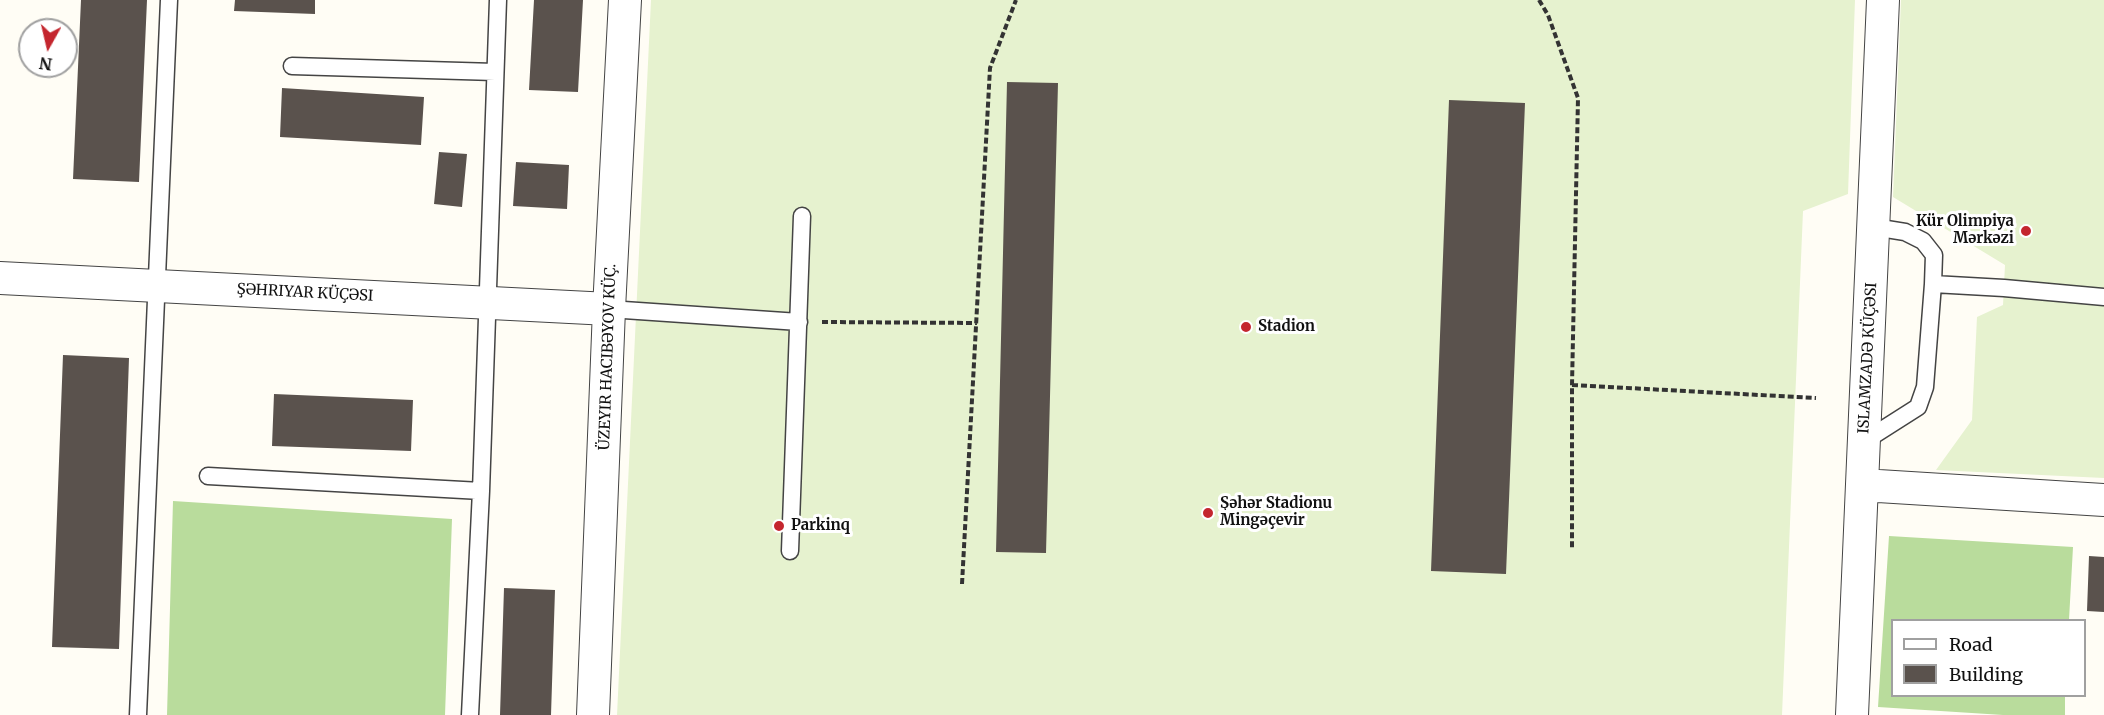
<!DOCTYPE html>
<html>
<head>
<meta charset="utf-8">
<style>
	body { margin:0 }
	#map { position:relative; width:2104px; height:715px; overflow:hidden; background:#fffdf5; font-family:Merriweather,serif }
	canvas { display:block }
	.legend { position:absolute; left:1891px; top:619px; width:195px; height:78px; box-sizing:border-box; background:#fff; border:2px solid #a0a0a0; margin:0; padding:8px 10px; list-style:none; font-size:18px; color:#111 }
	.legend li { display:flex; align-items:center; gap:12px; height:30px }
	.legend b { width:30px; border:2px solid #a0a0a0 }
	.north { position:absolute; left:18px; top:18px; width:60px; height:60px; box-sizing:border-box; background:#fff; border:2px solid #a0a0a0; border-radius:50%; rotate:188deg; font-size:16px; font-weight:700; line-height:24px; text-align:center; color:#111 }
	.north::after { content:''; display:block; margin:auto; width:21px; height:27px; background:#c4262e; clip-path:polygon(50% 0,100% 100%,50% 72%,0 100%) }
</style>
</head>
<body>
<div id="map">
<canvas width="2104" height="715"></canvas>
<ul class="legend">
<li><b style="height:8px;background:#fff"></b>Road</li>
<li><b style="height:16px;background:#5a524d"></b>Building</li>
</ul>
<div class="north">N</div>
</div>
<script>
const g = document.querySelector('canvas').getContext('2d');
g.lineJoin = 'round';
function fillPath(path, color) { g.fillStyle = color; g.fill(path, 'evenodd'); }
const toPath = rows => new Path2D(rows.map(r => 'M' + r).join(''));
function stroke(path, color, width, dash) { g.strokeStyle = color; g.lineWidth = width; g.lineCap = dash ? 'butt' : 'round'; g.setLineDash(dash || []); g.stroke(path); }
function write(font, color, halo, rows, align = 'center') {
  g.font = font + ' Merriweather,serif'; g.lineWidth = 6; g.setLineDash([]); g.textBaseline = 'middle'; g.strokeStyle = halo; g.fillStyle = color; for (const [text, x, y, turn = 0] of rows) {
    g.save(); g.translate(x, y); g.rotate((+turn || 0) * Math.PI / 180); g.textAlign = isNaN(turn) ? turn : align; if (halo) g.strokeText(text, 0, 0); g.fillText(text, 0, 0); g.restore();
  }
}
const forest = toPath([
	[173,501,452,519,445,715,167,715],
	[1889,536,2073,547,2069,620,1892,620,1892,696,2065,696,2065,715,2003,715,1878,707]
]);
const pitch = toPath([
	[651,0,1855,0,1848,194,1803,211,1782,715,617,715],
	[1901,0,2104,0,2104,478,1936,470,1972,420,1977,317,2003,305,2005,265,1893,197]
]);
const building = toPath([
	[81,0,147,0,139,182,73,179],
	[235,0,315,0,315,14,234,11],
	[534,0,583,0,578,92,529,90],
	[1007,82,1058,83,1046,553,996,552],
	[282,88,424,97,421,145,280,137],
	[1449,100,1525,103,1506,574,1431,571],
	[439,152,467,154,462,207,434,204],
	[516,162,569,165,567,209,513,206],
	[63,355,129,358,119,649,52,647],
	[274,394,413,400,411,451,272,446],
	[2089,556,2104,557,2104,612,2087,611],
	[504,588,555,590,551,715,500,715]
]);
const path = toPath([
	[1539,0,1548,15,1578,98,1572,385,1572,550],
	[822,322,977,323],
	[1572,385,1816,398],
	[962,584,990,68,1016,0]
]);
const service = toPath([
	[292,66,495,72],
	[1933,284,2004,288,2104,297],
	[609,309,799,322],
	[1863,442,1918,407,1925,387,1933,284,1934,255,1923,241,1905,232,1874,227],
	[208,476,481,491],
	[790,551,802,216],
	[138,715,169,0],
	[470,715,481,491,498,0]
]);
const minor = toPath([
	[0,278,609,309],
	[1862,485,2104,500],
	[593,715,609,309,625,0],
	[1852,715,1883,0]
]);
const markers = [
	[2026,231,6,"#c4262e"],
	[1246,327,6,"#c4262e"],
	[1208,513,6,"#c4262e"],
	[779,526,6,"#c4262e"]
];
const poiNames = [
	["Kür Olimpiya",2014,222,"right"],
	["Mərkəzi",2014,239,"right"],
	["Stadion",1258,327],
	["Şəhər Stadionu",1220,504],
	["Mingəçevir",1220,521],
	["Parkinq",791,526]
];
const streetNames = [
	["ŞƏHRIYAR KÜÇƏSI",305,293,3],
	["ÜZEYIR HACIBƏYOV KÜÇ.",608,357,-88],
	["ISLAMZADƏ KÜÇƏSI",1868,358,-87]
];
fillPath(forest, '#b9dc9c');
fillPath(pitch, '#e6f2cf');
fillPath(building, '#5a524d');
stroke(service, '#444', 19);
stroke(minor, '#444', 34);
stroke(path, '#333', 4, [6, 3]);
stroke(service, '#fff', 16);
stroke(minor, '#fff', 32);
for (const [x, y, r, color] of markers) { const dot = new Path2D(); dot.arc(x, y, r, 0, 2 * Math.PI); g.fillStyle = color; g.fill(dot); stroke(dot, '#fff', 2); }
write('bold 15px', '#111', '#fff', poiNames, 'left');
write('15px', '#111', '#fff', streetNames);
</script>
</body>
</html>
